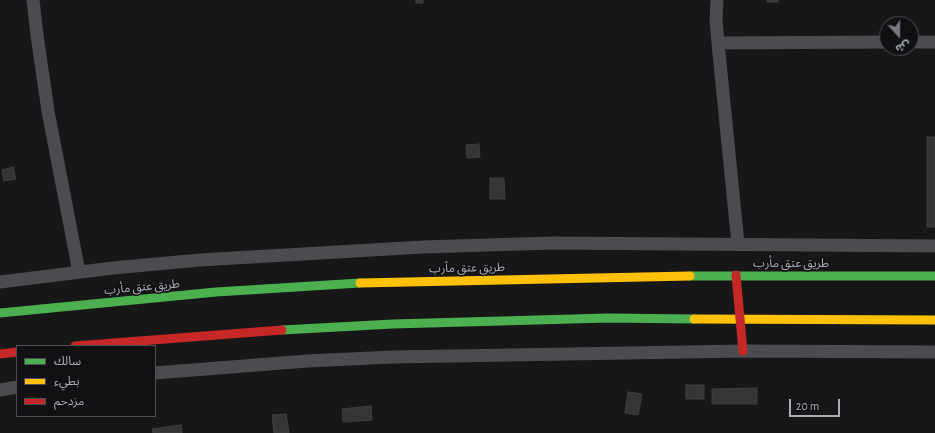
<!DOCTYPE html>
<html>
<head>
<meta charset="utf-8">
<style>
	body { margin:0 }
	#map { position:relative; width:935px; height:433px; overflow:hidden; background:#171717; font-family:"Alegreya Sans","Noto Sans Arabic",sans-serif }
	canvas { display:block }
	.legend { position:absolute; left:16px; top:345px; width:140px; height:72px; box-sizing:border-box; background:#111113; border:1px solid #4d4f55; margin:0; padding:5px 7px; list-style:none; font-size:12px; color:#a8adb8 }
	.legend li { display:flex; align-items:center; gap:8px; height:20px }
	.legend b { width:20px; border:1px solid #4d4f55 }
	.north { position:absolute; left:879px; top:16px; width:40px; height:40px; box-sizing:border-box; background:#111113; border:1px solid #4d4f55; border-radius:50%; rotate:159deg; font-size:11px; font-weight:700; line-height:16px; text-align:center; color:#a8adb8 }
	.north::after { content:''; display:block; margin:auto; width:14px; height:18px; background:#757880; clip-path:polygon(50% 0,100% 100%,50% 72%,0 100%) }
	.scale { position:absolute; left:789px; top:399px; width:51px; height:18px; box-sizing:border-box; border:2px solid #a8adb8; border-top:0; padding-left:5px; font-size:12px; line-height:14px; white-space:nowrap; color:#a8adb8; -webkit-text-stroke:3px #111113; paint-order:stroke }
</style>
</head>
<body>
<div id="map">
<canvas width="935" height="433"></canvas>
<ul class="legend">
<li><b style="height:5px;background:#4caf50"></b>سالك</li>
<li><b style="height:5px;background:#ffc107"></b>بطيء</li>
<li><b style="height:5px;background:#c62828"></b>مزدحم</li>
</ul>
<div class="north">ش</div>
<div class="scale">20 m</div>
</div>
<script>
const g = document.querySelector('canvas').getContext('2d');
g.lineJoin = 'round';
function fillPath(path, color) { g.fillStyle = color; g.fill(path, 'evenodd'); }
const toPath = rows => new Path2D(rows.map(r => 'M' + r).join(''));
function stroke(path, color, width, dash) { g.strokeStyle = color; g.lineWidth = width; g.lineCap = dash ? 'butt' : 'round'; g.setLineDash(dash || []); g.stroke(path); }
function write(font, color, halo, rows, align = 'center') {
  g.font = font + ' "Alegreya Sans","Noto Sans Arabic",sans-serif'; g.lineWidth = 3; g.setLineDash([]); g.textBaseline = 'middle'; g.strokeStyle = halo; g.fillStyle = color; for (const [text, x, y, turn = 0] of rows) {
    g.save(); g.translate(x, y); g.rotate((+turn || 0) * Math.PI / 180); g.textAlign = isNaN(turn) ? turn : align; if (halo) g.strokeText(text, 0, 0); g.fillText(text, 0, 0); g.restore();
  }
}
const building = toPath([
	[416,0,423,0,423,3,416,3,416,0],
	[767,0,778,0,778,2,767,2,767,0],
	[927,137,935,137,935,227,927,227,927,137],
	[479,144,480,157,467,158,466,145,479,144],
	[13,167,16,179,4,181,2,170,13,167],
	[490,178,504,178,505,199,490,199,490,178],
	[686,385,704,385,704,399,686,399,686,385],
	[757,388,757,404,712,404,712,389,757,388],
	[628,392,642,394,638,415,625,413,628,392],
	[371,406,372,420,343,422,342,409,371,406],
	[286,414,289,433,274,433,272,415,286,414],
	[181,425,182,433,153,433,152,429,181,425]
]);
const street = toPath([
	[33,0,37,35,48,111,79,272],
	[717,0,716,20,718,43,738,244],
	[911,42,935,42],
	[718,43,887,42],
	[0,282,113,268,200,260,423,247,553,243,935,246],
	[155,373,307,361,393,357,743,351,935,352],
	[0,390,17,387]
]);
const fast = toPath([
	[690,276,935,276],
	[0,313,216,292,360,283],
	[282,330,393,324,608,318,694,319]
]);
const slow = toPath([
	[360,283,690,276],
	[694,319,935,320]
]);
const jam = toPath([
	[736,275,743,351],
	[75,346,282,330],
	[0,354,17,352]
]);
const streetNames = [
	["طريق عتق مأرب",791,263],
	["طريق عتق مأرب",467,268,-1],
	["طريق عتق مأرب",142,287,-5]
];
fillPath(building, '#353536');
stroke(building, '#3f4043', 1);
stroke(street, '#4b4c50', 13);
stroke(fast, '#4caf50', 9);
stroke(slow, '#ffc107', 9);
stroke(jam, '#c62828', 9);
write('12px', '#a8adb8', '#111113', streetNames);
</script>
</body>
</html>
